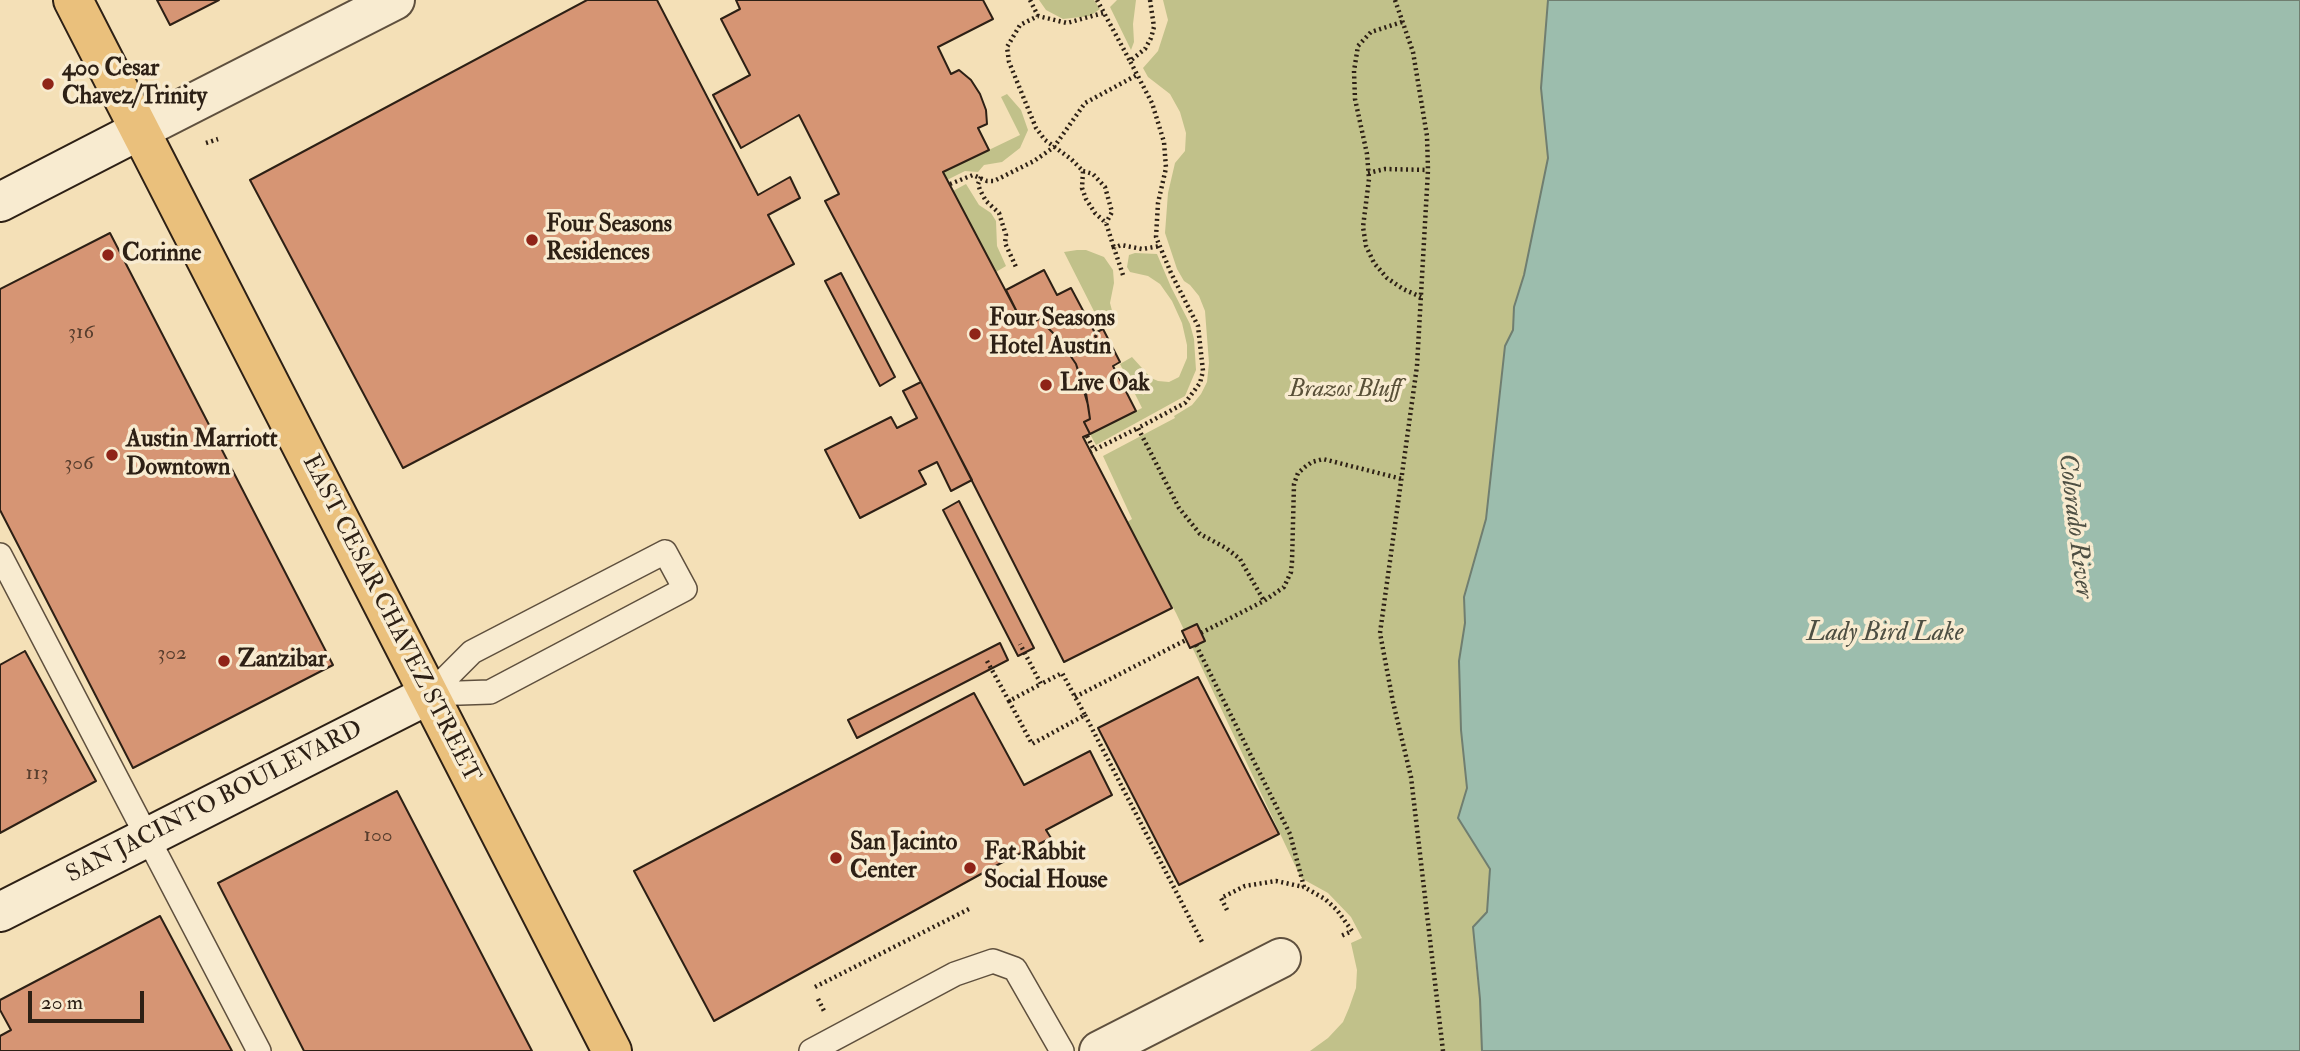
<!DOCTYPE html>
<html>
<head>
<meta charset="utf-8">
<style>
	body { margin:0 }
	#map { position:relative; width:2300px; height:1051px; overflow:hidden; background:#f4e0b7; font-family:"IM FELL Double Pica",serif }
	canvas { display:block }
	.scale { position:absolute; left:28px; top:991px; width:116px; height:32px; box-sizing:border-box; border:4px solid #2d2015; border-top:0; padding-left:9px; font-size:21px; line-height:24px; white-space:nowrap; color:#2d2015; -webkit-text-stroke:5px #f8ebd0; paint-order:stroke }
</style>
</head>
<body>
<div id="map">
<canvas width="2300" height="1051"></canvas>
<div class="scale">20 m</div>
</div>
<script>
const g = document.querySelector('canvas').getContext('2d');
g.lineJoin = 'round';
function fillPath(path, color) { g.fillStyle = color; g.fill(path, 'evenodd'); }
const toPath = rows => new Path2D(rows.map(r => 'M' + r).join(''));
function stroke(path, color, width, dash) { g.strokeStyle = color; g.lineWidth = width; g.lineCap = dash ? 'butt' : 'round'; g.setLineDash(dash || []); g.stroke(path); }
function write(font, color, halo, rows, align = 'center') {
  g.font = font + ' "IM FELL Double Pica",serif'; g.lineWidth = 7; g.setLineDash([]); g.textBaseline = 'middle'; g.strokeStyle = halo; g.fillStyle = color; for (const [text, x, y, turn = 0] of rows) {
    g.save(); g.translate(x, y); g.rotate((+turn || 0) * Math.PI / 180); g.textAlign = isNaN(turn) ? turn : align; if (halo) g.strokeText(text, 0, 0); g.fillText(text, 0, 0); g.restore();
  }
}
const green = toPath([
	[1039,0,1094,0,1100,9,1090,16,1063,19,1046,10],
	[1117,0,1136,0,1133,24,1134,42,1131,50,1110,7],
	[1163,0,1548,0,1541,88,1548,158,1524,275,1514,307,1513,330,1505,346,1486,519,1464,597,1465,623,1459,661,1461,730,1467,788,1458,818,1490,869,1487,912,1475,958,1480,999,1482,1051,1310,1051,1328,1038,1343,1022,1349,1008,1356,988,1357,970,1351,943,1362,938,1351,917,1328,893,1301,878,1176,613,1127,522,1132,519,1103,456,1175,418,1174,416,1192,405,1201,394,1207,382,1209,363,1205,311,1199,296,1190,285,1184,281,1177,269,1165,233,1168,193,1175,163,1185,151,1186,133,1180,112,1170,94,1148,77,1143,68,1158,51,1168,20],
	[1007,94,1021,110,1028,130,1020,148,1002,162,984,165,978,172,965,171,947,180,943,172,1020,135,1001,97],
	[966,184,979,205,991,213,996,221,997,246,1006,266,996,272,953,191],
	[1077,250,1086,250,1104,257,1113,270,1114,283,1110,303,1115,322,1103,329,1064,252],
	[1135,253,1157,254,1171,287,1190,324,1194,339,1196,370,1185,396,1096,445,1090,434,1142,408,1120,364,1132,357,1151,378,1158,381,1169,382,1179,377,1187,358,1187,345,1182,323,1172,301,1160,284,1148,276,1130,272,1127,267,1129,255]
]);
const water = toPath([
	[1548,0,2300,0,2300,1051,1482,1051,1480,999,1473,927,1487,912,1490,869,1458,818,1467,788,1461,730,1459,661,1465,623,1464,597,1486,519,1505,346,1513,330,1514,307,1524,275,1548,158,1541,88,1548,0]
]);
const building = toPath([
	[157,0,219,0,170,25,157,0],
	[587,0,657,0,758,195,790,177,800,198,768,215,794,264,403,468,250,180,587,0],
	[736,0,983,0,993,19,938,47,951,74,959,70,971,80,980,94,986,110,987,124,978,128,989,150,943,172,1020,318,1028,314,1033,323,1039,319,1059,339,1076,364,1086,393,1090,419,1084,422,1090,434,1083,437,1172,608,1064,662,940,418,825,201,839,194,799,115,741,148,713,95,750,75,721,19,740,9,736,0],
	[110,233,333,665,133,768,0,510,0,289,110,233],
	[1044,270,1057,295,1071,288,1095,333,1103,329,1120,362,1113,366,1136,411,1090,434,1084,422,1090,419,1088,405,1076,364,1059,339,1039,319,1033,323,1028,314,1020,318,1006,290,1044,270],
	[841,273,895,377,880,386,825,281,841,273],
	[921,382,972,480,951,491,937,462,919,471,926,484,860,518,825,450,891,417,897,428,917,418,903,391,921,382],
	[959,501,1034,648,1018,656,943,510,959,501],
	[1197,624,1205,641,1190,648,1182,631,1197,624],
	[1000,643,1008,660,857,738,848,720,1000,643],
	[25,651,96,781,0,833,0,665,25,651],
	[1198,677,1279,834,1179,885,1098,728,1198,677],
	[974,693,1024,785,1090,751,1112,795,1046,830,1051,838,1001,863,714,1021,634,871,974,693],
	[397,791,532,1051,304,1051,218,883,397,791],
	[160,916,232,1051,0,1051,0,1036,11,1030,0,1010,0,1000,160,916]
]);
const path = toPath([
	[1030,0,1038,16],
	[1097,0,1130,61],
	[1150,0,1154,27,1151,38,1145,49,1130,61,1152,103,1164,142,1166,168,1158,203,1156,237,1171,273,1198,326,1203,371,1200,383,1185,403,1138,428,1179,508,1200,534,1226,548,1240,559,1264,601],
	[1395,0,1413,52,1427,136,1428,170,1417,366,1380,633,1393,702,1411,777,1443,1051],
	[1103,13,1067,23,1038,16,1020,25,1007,47,1009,62,1036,128,1045,140,1071,159,1083,171,1082,188,1086,199,1095,213,1106,223,1114,248],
	[1402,22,1371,32,1358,46,1354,71,1355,99,1367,154,1369,179,1363,227,1366,246,1374,263,1387,278,1403,289,1421,297],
	[206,143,218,139],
	[1083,171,1093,174,1105,187,1112,212,1106,223],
	[1368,173,1385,169,1428,170],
	[981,177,978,184,980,190,986,201,999,213,1006,235,1005,243,1016,267],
	[950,184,973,175,987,181,994,181,1034,161,1054,147,1085,103,1137,75],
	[1123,275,1114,248,1121,245,1142,249,1160,246],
	[1087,436,1094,450],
	[1090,452,1138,428],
	[1201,633,1264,601,1284,587,1291,572,1292,562,1294,484,1298,473,1305,467,1312,462,1323,459,1402,479],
	[1196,645,1290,834,1304,887,1325,899,1337,910,1352,931,1341,936],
	[987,661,1009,701,1041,684,1020,644],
	[1075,697,1186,640],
	[1009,701,1032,744,1085,715,1062,673,1041,684],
	[1085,715,1202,942],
	[1227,910,1221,898,1245,886,1276,881,1304,887],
	[815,987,969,909],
	[818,999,824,1011]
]);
const lane = toPath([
	[665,552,685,589,490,692,430,694,472,652,665,552],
	[0,555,259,1051],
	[811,1051,955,974,993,961,1015,969,1062,1051]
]);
const street = toPath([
	[140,130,395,0],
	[1099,1051,1281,958]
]);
const secondary = toPath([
	[0,202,140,130],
	[0,912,430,694]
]);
const primary = toPath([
	[73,0,612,1051]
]);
const markers = [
	[48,84,7,"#8f2418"],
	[532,240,7,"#8f2418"],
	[108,255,7,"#8f2418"],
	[975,334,7,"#8f2418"],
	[1046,385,7,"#8f2418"],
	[112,455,7,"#8f2418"],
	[224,661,7,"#8f2418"],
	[836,858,7,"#8f2418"],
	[970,868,7,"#8f2418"]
];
const numberNames = [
	["316",81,333],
	["306",79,464],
	["302",172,654],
	["113",37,774],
	["100",378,836]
];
const poiNames = [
	["400 Cesar",62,70],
	["Chavez/Trinity",62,98],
	["Four Seasons",546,226],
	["Residences",546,254],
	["Corinne",122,255],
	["Four Seasons",989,320],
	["Hotel Austin",989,348],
	["Live Oak",1060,385],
	["Austin Marriott",126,441],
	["Downtown",126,469],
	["Zanzibar",238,661],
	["San Jacinto",850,844],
	["Center",850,872],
	["Fat Rabbit",984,854],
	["Social House",984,882]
];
const parkNames = [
	["Brazos Bluff",1345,391]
];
const streetNames = [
	["EAST CESAR CHAVEZ STREET",390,619,63],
	["SAN JACINTO BOULEVARD",215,803,-27]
];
const waterNames = [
	["Colorado River",2074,526,83],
	["Lady Bird Lake",1885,634]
];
fillPath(green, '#c1c18a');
fillPath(water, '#9cbdad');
stroke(water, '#707e70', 2);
fillPath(building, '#d69574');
stroke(building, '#2d2015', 2);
stroke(lane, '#5f503e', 26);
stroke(street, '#5f503e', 42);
stroke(secondary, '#2d2015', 42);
stroke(primary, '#2d2015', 42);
stroke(path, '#2d2015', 4.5, [2, 3.5]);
stroke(lane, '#f8ebd0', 23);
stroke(street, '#f8ebd0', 38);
stroke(secondary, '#f8ebd0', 38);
stroke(primary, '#eac07c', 38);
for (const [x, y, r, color] of markers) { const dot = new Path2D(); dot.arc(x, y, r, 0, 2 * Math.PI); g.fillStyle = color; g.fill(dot); stroke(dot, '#f8ebd0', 2.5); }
write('21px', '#573d2d', null, numberNames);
write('bold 24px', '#2d2015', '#f8ebd0', poiNames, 'left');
write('italic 24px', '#595038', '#f8ebd0', parkNames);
write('24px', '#2d2015', '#f8ebd0', streetNames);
write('italic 26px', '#4e4f43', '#f8ebd0', waterNames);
</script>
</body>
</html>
